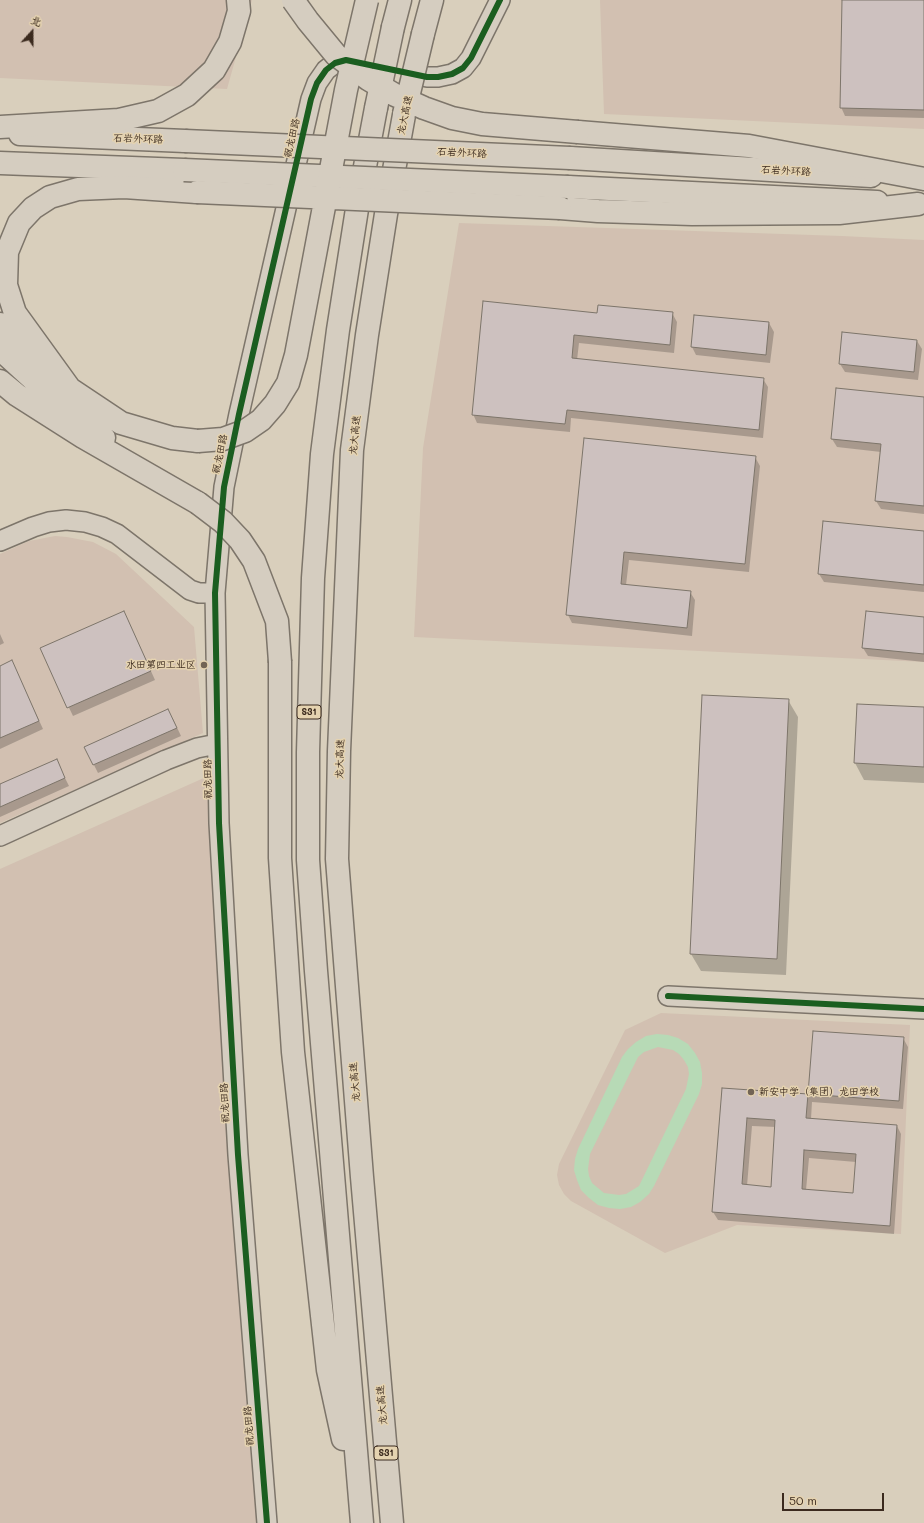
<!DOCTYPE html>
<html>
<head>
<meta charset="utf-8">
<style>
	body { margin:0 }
	#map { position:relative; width:924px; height:1523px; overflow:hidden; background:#d9cfbc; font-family:Mali,"LXGW WenKai TC",sans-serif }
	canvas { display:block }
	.north { position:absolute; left:12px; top:12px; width:40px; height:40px; -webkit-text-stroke:3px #e5d3b0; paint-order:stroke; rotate:21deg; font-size:11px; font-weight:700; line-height:16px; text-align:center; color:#3b2a1e }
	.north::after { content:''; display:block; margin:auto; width:14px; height:18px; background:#3b2a1e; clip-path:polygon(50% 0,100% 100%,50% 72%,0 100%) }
	.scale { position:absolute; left:782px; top:1493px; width:102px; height:18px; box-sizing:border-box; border:2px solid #3b2a1e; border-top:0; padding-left:5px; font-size:12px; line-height:14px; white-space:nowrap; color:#3b2a1e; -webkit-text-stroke:3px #e5d3b0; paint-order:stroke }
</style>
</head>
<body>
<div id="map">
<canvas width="924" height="1523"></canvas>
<div class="north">北</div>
<div class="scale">50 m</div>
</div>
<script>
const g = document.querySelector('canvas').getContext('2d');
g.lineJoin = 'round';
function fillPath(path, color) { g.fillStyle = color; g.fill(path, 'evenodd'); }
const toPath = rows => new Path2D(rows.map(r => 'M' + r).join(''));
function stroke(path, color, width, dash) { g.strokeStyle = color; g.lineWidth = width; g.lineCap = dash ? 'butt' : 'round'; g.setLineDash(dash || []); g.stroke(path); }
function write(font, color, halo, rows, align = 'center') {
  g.font = font + ' Mali,"LXGW WenKai TC",sans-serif'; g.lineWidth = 3; g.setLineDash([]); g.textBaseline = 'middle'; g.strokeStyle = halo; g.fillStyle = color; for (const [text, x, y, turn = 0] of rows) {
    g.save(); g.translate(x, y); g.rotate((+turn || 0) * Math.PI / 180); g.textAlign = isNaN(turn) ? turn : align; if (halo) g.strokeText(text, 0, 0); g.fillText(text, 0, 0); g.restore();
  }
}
const built = toPath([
	[0,0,252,0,227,89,0,78],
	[600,0,924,0,924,129,604,114],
	[459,223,842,236,924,240,924,662,414,637,423,448],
	[55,536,67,537,93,542,116,554,194,627,203,733,0,823,0,554,29,541],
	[206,777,267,1523,0,1523,0,869],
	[661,1013,910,1025,901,1234,737,1225,665,1253,571,1201,564,1194,559,1185,557,1175,559,1164,625,1030]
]);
const green = toPath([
	[657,1034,668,1035,678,1038,688,1044,695,1053,700,1062,702,1073,702,1084,699,1094,654,1186,649,1194,640,1202,631,1207,620,1209,609,1208,598,1205,589,1198,581,1190,577,1180,574,1170,575,1159,578,1149,622,1057,628,1049,636,1042,646,1036],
	[658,1047,673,1050,679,1054,684,1060,688,1067,689,1074,686,1089,639,1186,626,1194,619,1195,604,1193,592,1183,589,1176,588,1169,590,1154,638,1057,644,1052]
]);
const shadow = toPath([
	[843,0,924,0,924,118,845,116,841,107],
	[672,313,677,322,674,353,579,343,577,360,763,379,768,387,763,438,571,418,570,432,477,423,473,414,598,314],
	[769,323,774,332,770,363,696,355,692,347],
	[917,341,922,349,918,380,845,372,840,364],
	[924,398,924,514,881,509,876,501,881,452,837,447,832,439],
	[585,440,755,457,760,466,749,572,629,560,626,585,690,592,695,600,692,636,572,623,568,615],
	[924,532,924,592,824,582,819,574],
	[924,618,924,662,868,656,863,648],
	[128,620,155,680,73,716,41,649],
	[0,634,4,643,0,645],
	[12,662,43,729,0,749,0,667],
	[788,700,798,717,786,975,701,971,691,954],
	[924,708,924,783,864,780,855,763],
	[173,719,181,736,98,773,94,765],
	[56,760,69,786,0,817,0,785],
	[814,1032,903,1038,908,1047,903,1109,812,1102,811,1119,897,1126,901,1134,894,1234,718,1220,713,1212,722,1089,809,1095],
	[752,1126,776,1127,771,1188,747,1186],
	[809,1158,856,1162,854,1194,806,1190]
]);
const building = toPath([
	[842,0,924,0,924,110,840,108,842,0],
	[483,301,597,313,598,305,673,312,670,345,574,335,572,358,764,378,759,430,567,410,565,424,472,415,483,301],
	[694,315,769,322,766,355,691,347,694,315],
	[842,332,917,340,914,372,839,364,842,332],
	[836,388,924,397,924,506,875,501,881,444,831,439,836,388],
	[584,438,756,456,745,564,624,552,621,584,691,591,687,628,566,615,584,438],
	[823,521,924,531,924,585,818,574,823,521],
	[124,611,151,671,67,708,40,648,124,611],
	[866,611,924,617,924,654,862,648,866,611],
	[12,660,39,721,0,738,0,666,12,660],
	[702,695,789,699,777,959,690,954,702,695],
	[857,704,924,707,924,767,854,763,857,704],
	[168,709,177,728,93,765,84,747,168,709],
	[57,759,65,778,0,807,0,784,57,759],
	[813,1031,904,1037,899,1101,808,1094,813,1031],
	[722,1088,808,1094,806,1118,897,1125,890,1226,712,1212,722,1088],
	[747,1118,775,1120,771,1187,742,1184,747,1118],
	[804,1150,856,1154,853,1193,802,1189,804,1150]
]);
const minorTunnel = toPath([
	[346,60,427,77]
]);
const minor = toPath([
	[427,77,438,77,452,74,463,68,471,58,500,0],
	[0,541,33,527,49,522,66,520,85,522,102,527,117,534,190,590,199,593,215,593],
	[0,836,166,760,197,748,217,744],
	[668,996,924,1009],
	[267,1523,238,1155,219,823,215,593,224,487,239,414,311,99,317,83,326,70,335,63,346,60]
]);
const major = toPath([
	[20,134,185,141],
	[570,158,871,176],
	[0,163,184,170],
	[568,187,877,202]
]);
const highway = toPath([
	[393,27,400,0],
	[423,34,432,0],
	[0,127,119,120,158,111,187,95,214,70,230,42,239,11,238,0],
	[578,132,749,146,924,179],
	[560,208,598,211,692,214,839,213,918,204],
	[0,324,42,365,70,389,121,423,172,438,198,441],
	[0,349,34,380,69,408,104,438],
	[0,381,17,395,83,437,198,503],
	[70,389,15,313,6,285,7,252,19,223,33,208,50,197,78,189,124,187,197,192],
	[280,662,280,858,293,1052,328,1370,343,1439],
	[362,1523,316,971,308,860,308,752,313,578,322,454,338,330,357,209,376,108],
	[392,1523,362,1177,337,859,339,751,352,450,367,335,386,214,404,115]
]);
const majorBridge = toPath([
	[185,141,570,158],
	[184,170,568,187]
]);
const highwayBridge = toPath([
	[293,0,308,21,336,55,368,79,395,95,424,108,452,118,482,124,578,132],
	[376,108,393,27],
	[404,114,423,34],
	[197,192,560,208],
	[198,441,223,439,245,431,261,420,275,404,288,383,296,355,346,90,367,0],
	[198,503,223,522,240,540,254,561,277,621,280,662]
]);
const cycleway = toPath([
	[668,996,924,1009],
	[267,1523,238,1155,219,823,215,593,224,487,239,414,311,99,317,83,326,70,335,63,346,60,427,77,438,77,452,74,463,68,471,58,500,0]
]);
const markers = [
	[204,665,4,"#726455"],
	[751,1092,4,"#726455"]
];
const shields = [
	[309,712,24],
	[386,1453,24]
];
const shieldNames = [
	["S31",309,712],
	["S31",386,1453]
];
const streetNames = [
	["龙大高速",405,115,-78],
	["祝龙田路",292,138,-77],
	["石岩外环路",138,139,2],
	["石岩外环路",462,153,3],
	["石岩外环路",786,171,3],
	["龙大高速",355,435,-84],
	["祝龙田路",220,454,-78],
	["龙大高速",340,759,-88],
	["祝龙田路",208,779,-91],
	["龙大高速",355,1082,-95],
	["祝龙田路",225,1103,-93],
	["龙大高速",382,1405,-95],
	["祝龙田路",249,1426,-94]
];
const poiNames = [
	["水田第四工业区",196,665],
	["新安中学（集团）龙田学校",759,1092,"left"]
];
fillPath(built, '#d2c0b1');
fillPath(green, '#b7dab6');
fillPath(shadow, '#0003');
fillPath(building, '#cdc1bf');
stroke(building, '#7d756a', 1);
stroke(minorTunnel, '#b9ae9c', 19, [19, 10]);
stroke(minor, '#7d756a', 22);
stroke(major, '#7d756a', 25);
stroke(highway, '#7d756a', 25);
stroke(minor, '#d5cdc0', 19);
stroke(major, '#d5cdc0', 22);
stroke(highway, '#d5cdc0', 22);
stroke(majorBridge, '#7d756a', 25, []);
stroke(highwayBridge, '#7d756a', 25, []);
stroke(majorBridge, '#d5cdc0', 22);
stroke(highwayBridge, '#d5cdc0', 22);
stroke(cycleway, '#1b5e20', 6);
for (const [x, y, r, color] of markers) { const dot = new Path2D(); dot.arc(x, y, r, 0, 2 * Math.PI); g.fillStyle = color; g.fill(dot); stroke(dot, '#e5d3b0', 1.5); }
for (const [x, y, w] of shields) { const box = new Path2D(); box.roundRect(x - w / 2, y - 7, w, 14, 3); g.fillStyle = '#e5d3b0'; g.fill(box); stroke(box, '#3b2a1e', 1); }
write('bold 9px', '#3b2a1e', null, shieldNames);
write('10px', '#3b2a1e', '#e5d3b0', streetNames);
write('10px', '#3b2a1e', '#e5d3b0', poiNames, 'right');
</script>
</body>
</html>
